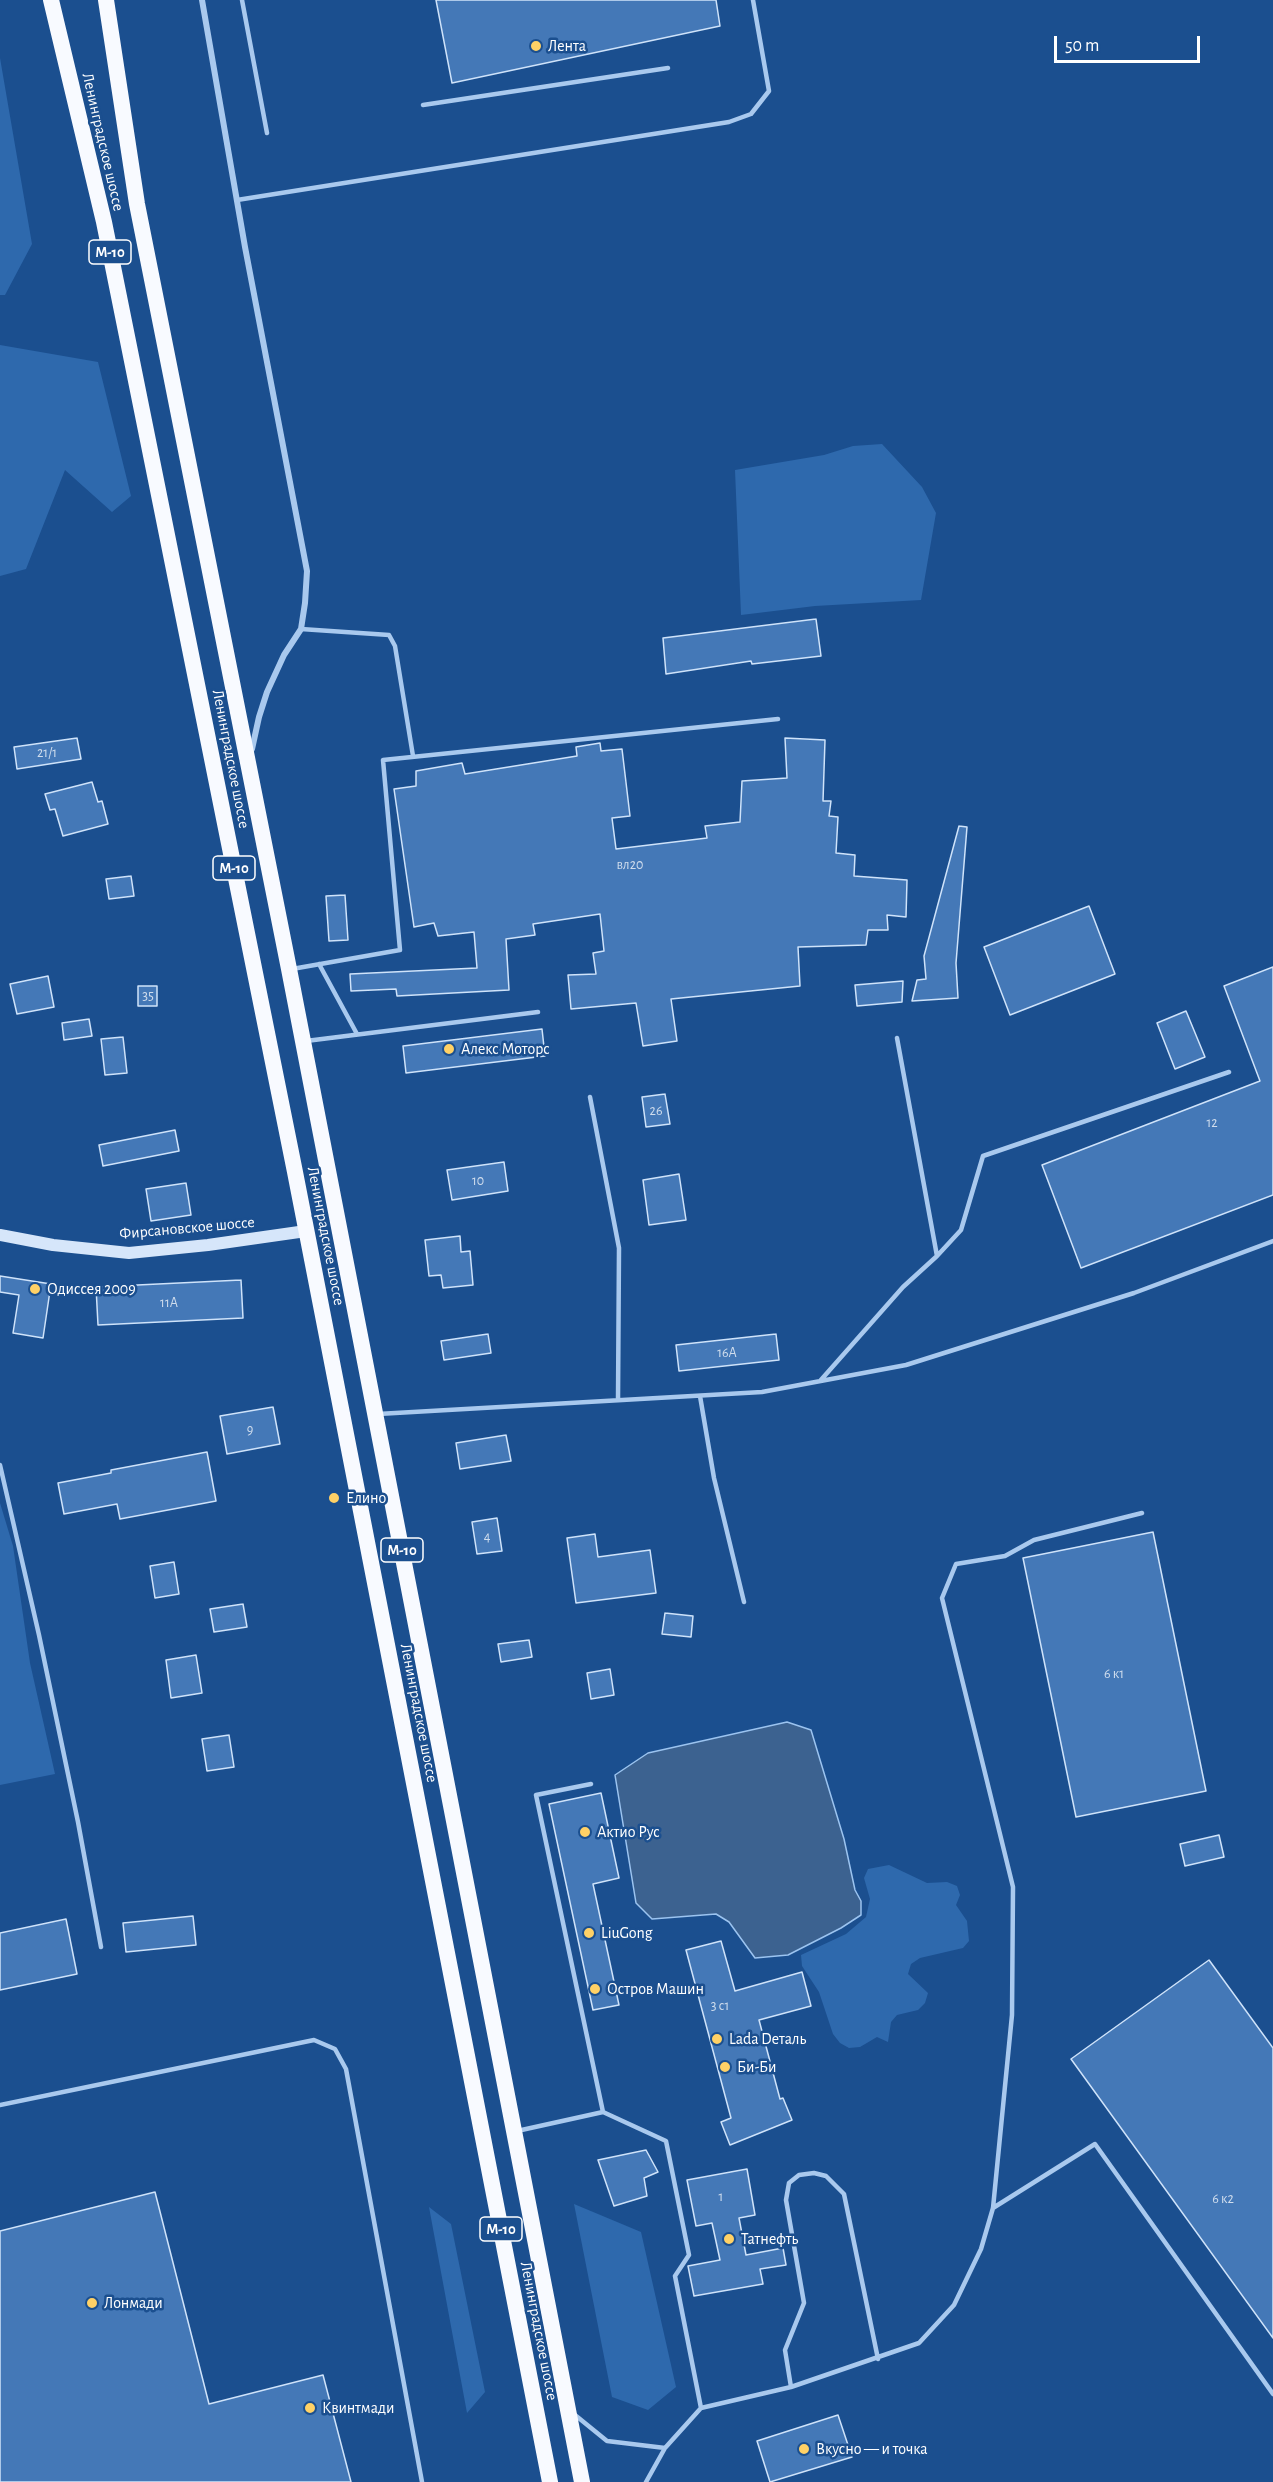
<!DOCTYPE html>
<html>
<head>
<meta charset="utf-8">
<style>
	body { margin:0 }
	#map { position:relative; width:1273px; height:2482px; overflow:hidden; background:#1b4f8f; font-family:"Alegreya Sans",sans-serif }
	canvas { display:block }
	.scale { position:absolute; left:1054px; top:36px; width:146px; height:27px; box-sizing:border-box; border:3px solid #fff; border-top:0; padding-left:8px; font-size:18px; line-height:21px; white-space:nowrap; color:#fff; -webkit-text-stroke:4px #1b4f8f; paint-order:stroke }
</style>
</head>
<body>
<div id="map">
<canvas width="1273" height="2482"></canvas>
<div class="scale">50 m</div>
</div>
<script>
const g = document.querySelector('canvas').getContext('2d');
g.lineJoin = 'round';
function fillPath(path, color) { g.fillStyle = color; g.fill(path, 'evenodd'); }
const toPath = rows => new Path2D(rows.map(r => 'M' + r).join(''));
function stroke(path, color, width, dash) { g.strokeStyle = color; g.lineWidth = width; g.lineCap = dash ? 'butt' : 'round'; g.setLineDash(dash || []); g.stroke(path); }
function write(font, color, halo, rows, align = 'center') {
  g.font = font + ' "Alegreya Sans",sans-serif'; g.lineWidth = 5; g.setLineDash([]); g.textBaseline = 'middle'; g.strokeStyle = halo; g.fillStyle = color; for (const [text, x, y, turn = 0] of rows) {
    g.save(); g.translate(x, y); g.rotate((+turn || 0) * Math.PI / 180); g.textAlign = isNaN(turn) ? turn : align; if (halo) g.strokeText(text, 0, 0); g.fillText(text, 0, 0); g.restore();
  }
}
const green = toPath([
	[0,58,32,244,5,295,0,295],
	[0,345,98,362,131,496,112,512,65,470,26,569,0,576],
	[882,444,922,487,936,513,921,600,815,606,741,615,735,470,824,455,853,446],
	[0,1503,13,1546,30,1663,55,1774,0,1785],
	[889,1865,927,1883,947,1882,957,1886,960,1895,956,1905,967,1921,969,1941,963,1948,920,1958,911,1964,908,1974,928,1993,925,2003,918,2010,897,2015,891,2022,888,2042,877,2037,860,2047,849,2048,840,2043,833,2034,819,1992,802,1966,801,1955,846,1934,866,1917,870,1899,864,1878,868,1869],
	[574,2204,641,2232,676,2387,648,2410,612,2397],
	[429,2207,451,2224,485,2392,467,2413]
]);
const water = toPath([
	[787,1722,811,1730,844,1839,855,1890,861,1901,861,1915,841,1928,788,1955,755,1958,729,1922,716,1914,652,1919,636,1903,615,1775,648,1753,787,1722]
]);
const building = toPath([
	[436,0,716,0,720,26,452,83,436,0],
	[816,619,821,656,752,664,751,661,666,674,663,638,816,619],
	[77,738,81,759,17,769,14,747,77,738],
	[785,738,825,740,823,801,831,801,829,816,838,817,836,853,855,855,854,876,907,880,906,917,887,915,888,930,868,930,866,945,798,947,800,986,671,999,677,1041,643,1046,636,1003,571,1009,568,975,596,974,593,953,604,951,600,914,533,924,535,935,506,939,509,990,397,996,396,989,351,991,350,974,477,968,474,932,438,936,434,923,414,927,394,789,416,786,416,771,462,763,465,774,577,756,576,747,600,743,601,751,622,749,630,816,612,818,616,849,707,838,705,826,740,822,742,781,787,778,785,738],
	[92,782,98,802,102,801,108,824,63,836,55,809,50,810,45,794,92,782],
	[959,826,967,827,956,963,958,998,912,1001,917,980,926,979,924,956,959,826],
	[131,876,134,896,109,899,106,879,131,876],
	[345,895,348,940,329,941,326,896,345,895],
	[1089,906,1115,974,1010,1015,984,947,1089,906],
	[1273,967,1273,1195,1081,1268,1042,1165,1260,1081,1224,986,1273,967],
	[48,976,54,1007,17,1014,10,984,48,976],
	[903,981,902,1002,857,1006,855,985,903,981],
	[138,986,157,986,157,1006,138,1006,138,986],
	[1186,1011,1205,1057,1175,1069,1157,1023,1186,1011],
	[89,1019,92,1036,64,1040,62,1023,89,1019],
	[542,1029,545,1056,406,1073,403,1046,542,1029],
	[123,1037,127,1073,105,1075,101,1039,123,1037],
	[665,1094,670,1124,646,1127,642,1097,665,1094],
	[175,1130,179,1151,103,1166,99,1145,175,1130],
	[504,1162,508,1191,452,1200,447,1170,504,1162],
	[679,1174,686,1220,649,1225,643,1180,679,1174],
	[186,1183,191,1215,151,1221,146,1189,186,1183],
	[460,1236,461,1252,470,1251,473,1285,443,1288,441,1275,429,1276,425,1240,460,1236],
	[0,1276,51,1284,43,1338,13,1333,19,1295,0,1292,0,1276],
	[241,1280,243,1318,98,1325,96,1287,241,1280],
	[488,1334,491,1353,444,1360,441,1341,488,1334],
	[776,1334,779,1360,679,1371,676,1345,776,1334],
	[273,1407,280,1444,227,1454,220,1416,273,1407],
	[506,1435,511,1461,460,1469,456,1443,506,1435],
	[207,1452,216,1501,120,1519,117,1504,64,1514,58,1483,111,1473,111,1470,207,1452],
	[497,1518,502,1551,477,1554,472,1522,497,1518],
	[1153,1532,1206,1791,1076,1817,1023,1558,1153,1532],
	[595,1534,598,1557,650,1550,656,1593,576,1603,567,1538,595,1534],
	[174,1562,179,1594,155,1598,150,1566,174,1562],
	[243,1604,247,1627,214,1632,210,1609,243,1604],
	[665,1613,693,1616,691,1637,662,1634,665,1613],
	[529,1640,532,1657,501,1662,498,1644,529,1640],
	[196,1655,202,1693,171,1698,166,1660,196,1655],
	[610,1669,614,1695,591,1699,587,1673,610,1669],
	[229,1735,234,1767,207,1771,202,1739,229,1735],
	[601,1793,619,1878,593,1884,619,2005,593,2010,549,1804,601,1793],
	[1219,1835,1224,1857,1185,1866,1180,1844,1219,1835],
	[193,1916,196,1945,126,1952,123,1923,193,1916],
	[66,1919,77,1974,0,1990,0,1933,66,1919],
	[721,1941,735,1991,802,1972,811,2006,759,2020,780,2099,783,2098,792,2120,730,2145,721,2122,731,2118,686,1950,721,1941],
	[1209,1960,1273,2048,1273,2338,1071,2059,1209,1960],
	[646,2150,658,2172,644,2178,647,2196,614,2206,598,2160,646,2150],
	[747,2169,755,2215,739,2218,746,2255,783,2248,786,2265,760,2269,763,2284,694,2296,688,2266,720,2260,712,2223,696,2226,687,2180,747,2169],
	[155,2192,209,2404,323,2375,351,2482,0,2482,0,2231,155,2192],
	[838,2415,852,2457,770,2482,757,2441,838,2415]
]);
const service = toPath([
	[242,0,267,133],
	[423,105,668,68],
	[237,200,729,122,751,114,769,91,753,0],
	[301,629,389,635,395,646,413,756],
	[319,964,357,1034],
	[292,969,400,950,383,760,778,719],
	[306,1041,538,1012],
	[590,1097,619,1248,618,1400],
	[937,1256,961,1230,983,1156,1229,1072],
	[820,1381,903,1287,937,1256,897,1038],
	[700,1396,714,1478,744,1602],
	[378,1414,762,1392,906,1365,1134,1293,1273,1241],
	[0,1465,39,1635,78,1822,101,1947],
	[591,1784,536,1795,603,2112],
	[0,2105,314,2040,335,2049,346,2069,422,2482],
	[517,2131,603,2112,666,2141,689,2255,675,2276,701,2408],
	[993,2208,1095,2144,1273,2394],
	[791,2387,785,2350,804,2303,786,2200,789,2183,799,2175,814,2173,826,2176,844,2194,878,2359],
	[575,2415,607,2441,665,2448],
	[646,2482,665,2448,701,2408,791,2387,919,2343,954,2305,981,2249,993,2208,1012,2015,1013,1887,942,1598,956,1564,1005,1556,1034,1540,1142,1513]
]);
const minor = toPath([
	[202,0,245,247,307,571,305,603,301,629,284,655,267,692,259,717,252,749]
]);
const secondary = toPath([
	[0,1235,53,1245,129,1253,208,1245,306,1231]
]);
const trunk = toPath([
	[51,0,104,222,161,505,295,1172,550,2482],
	[106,0,137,204,289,969,582,2482]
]);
const markers = [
	[536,46,6,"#ffd166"],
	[449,1049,6,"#ffd166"],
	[35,1289,6,"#ffd166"],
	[334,1498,6,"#ffd166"],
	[585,1832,6,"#ffd166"],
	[589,1933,6,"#ffd166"],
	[595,1989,6,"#ffd166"],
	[717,2039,6,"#ffd166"],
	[725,2067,6,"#ffd166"],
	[729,2239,6,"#ffd166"],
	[92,2303,6,"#ffd166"],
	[310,2408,6,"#ffd166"],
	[804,2449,6,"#ffd166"]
];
const numberNames = [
	["21/1",47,753],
	["вл20",630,865],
	["35",148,996],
	["26",656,1111],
	["12",1212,1123],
	["10",478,1181],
	["11А",169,1303],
	["16А",727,1353],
	["9",250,1430],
	["4",487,1537],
	["6 к1",1114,1674],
	["3 с1",720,2006],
	["1",721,2197],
	["6 к2",1223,2199]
];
const shields = [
	[110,252,42],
	[234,868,42],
	[402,1550,42],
	[501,2229,42]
];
const shieldNames = [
	["М-10",110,252],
	["М-10",234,868],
	["М-10",402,1550],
	["М-10",501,2229]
];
const poiNames = [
	["Лента",548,46],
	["Алекс Моторс",461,1049],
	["Одиссея 2009",47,1289],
	["Елино",346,1498],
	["Актио Рус",597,1832],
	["LiuGong",601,1933],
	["Остров Машин",607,1989],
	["Lada Dеталь",729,2039],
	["Би-Би",737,2067],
	["Татнефть",741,2239],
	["Лонмади",104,2303],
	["Квинтмади",322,2408],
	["Вкусно — и точка",816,2449]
];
const streetNames = [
	["Ленинградское шоссе",103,142,77],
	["Ленинградское шоссе",231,759,79],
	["Фирсановское шоссе",187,1228,-5],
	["Ленинградское шоссе",326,1236,79],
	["Ленинградское шоссе",419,1713,79],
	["Ленинградское шоссе",539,2331,79]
];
fillPath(green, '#2e69ad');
fillPath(water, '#3c6290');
stroke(water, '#9cc4f0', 1.5);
fillPath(building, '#4478b7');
stroke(building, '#cfe3fa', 1.5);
stroke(service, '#a9c9ee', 4.5);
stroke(minor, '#a9c9ee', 6);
stroke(secondary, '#d6e6fa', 12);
stroke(trunk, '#f8faff', 16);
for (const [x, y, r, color] of markers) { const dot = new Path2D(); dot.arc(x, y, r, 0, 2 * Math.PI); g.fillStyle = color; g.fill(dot); stroke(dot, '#1b4f8f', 2); }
write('14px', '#d0dded', null, numberNames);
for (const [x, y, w] of shields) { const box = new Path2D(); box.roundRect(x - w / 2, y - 12, w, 24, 4.5); g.fillStyle = '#1b4f8f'; g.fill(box); stroke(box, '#fff', 1.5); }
write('bold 15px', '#fff', null, shieldNames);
write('16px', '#fff', '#1b4f8f', poiNames, 'left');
write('16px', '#fff', '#1b4f8f', streetNames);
</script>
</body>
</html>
